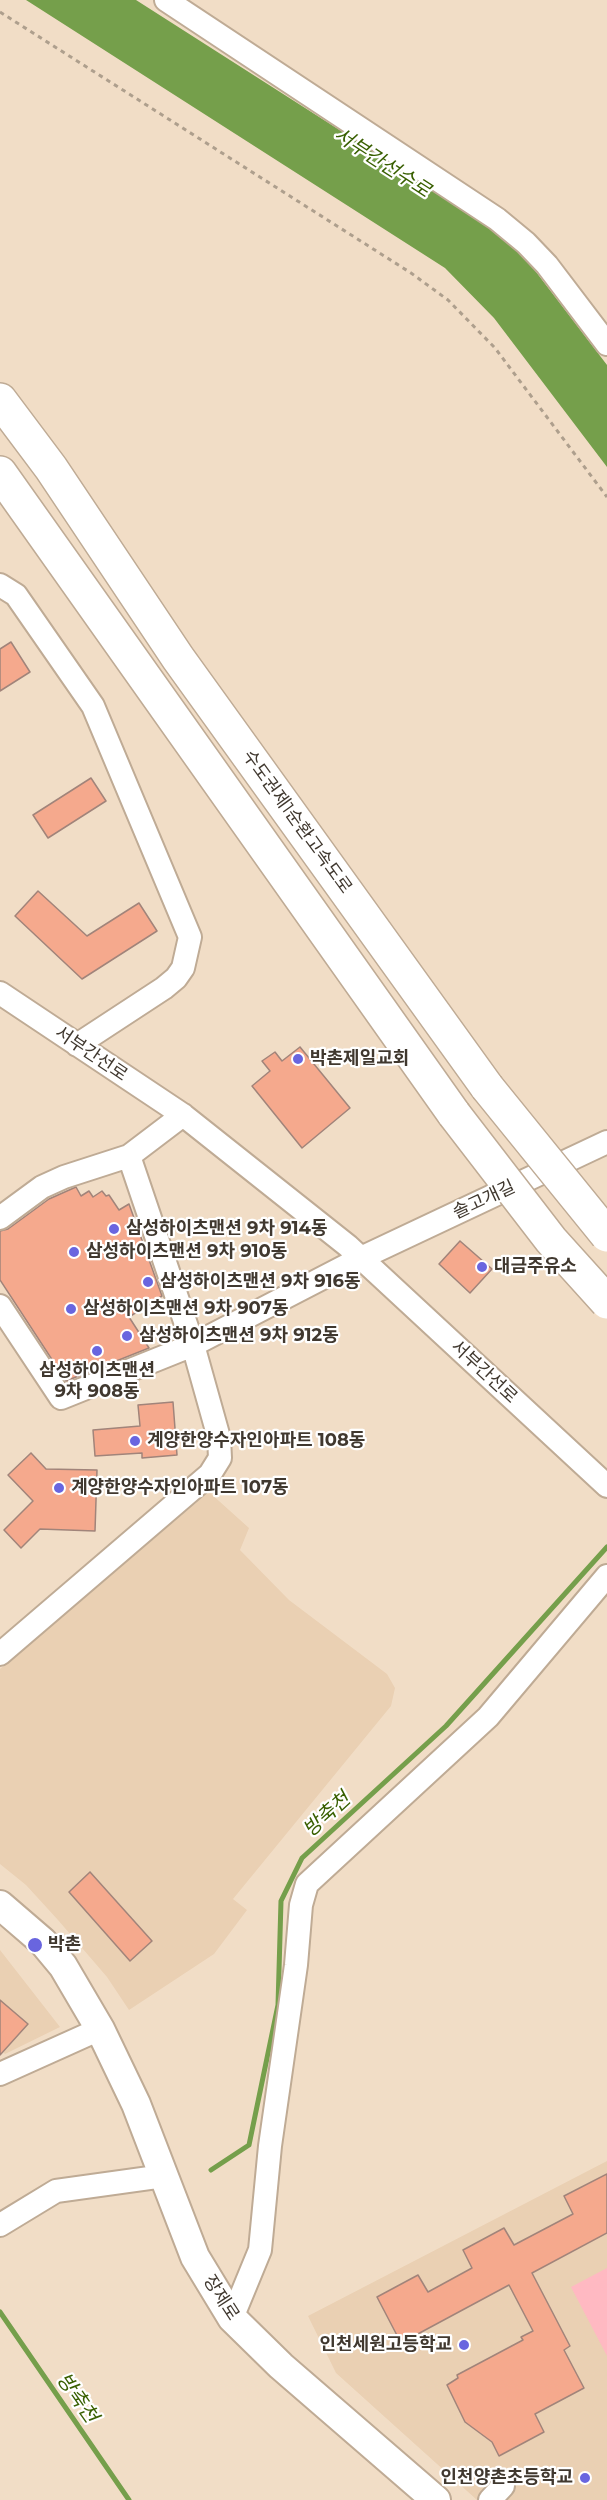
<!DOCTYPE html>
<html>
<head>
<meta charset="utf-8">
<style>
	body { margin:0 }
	canvas { display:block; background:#f1ddc6 }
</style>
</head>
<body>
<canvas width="607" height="2500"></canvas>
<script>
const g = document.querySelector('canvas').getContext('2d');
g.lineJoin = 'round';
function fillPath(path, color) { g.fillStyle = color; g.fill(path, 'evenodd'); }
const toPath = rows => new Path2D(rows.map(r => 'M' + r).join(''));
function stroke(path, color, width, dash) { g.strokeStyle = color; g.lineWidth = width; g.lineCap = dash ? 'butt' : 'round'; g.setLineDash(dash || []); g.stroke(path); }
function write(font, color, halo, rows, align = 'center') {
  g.font = font + ' Montserrat,"Noto Sans KR",sans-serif'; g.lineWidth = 4.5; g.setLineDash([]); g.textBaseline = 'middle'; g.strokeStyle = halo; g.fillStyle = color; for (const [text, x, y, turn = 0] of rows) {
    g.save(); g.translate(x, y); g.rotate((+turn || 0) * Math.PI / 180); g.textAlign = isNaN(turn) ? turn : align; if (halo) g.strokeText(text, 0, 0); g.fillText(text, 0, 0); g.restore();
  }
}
const built = toPath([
	[209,1492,249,1528,240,1550,289,1600,387,1674,395,1688,391,1706,233,1899,247,1910,214,1954,129,2010,107,1977,58,1920,26,1885,0,1864,0,1669],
	[0,1950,60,2027,5,2054,0,2049],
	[607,2161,607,2500,477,2500,336,2373,308,2316]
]);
const green = toPath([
	[607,2268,607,2356,571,2287]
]);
const water = toPath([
	[26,0,136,0,482,221,527,260,607,365,607,467,494,318,445,268]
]);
const stream = toPath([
	[211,2170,249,2145,278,2005,281,1901,302,1858,446,1726,607,1547],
	[0,2312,129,2500]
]);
const building = toPath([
	[11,642,30,672,0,691,0,649,11,642],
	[91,778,106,801,48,838,33,815,91,778],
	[38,891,87,936,139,903,157,931,82,979,15,916,38,891],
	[300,1047,350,1108,302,1148,252,1086,270,1071,262,1061,275,1052,282,1061,300,1047],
	[76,1187,81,1196,89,1191,93,1197,102,1191,106,1196,109,1195,119,1210,129,1204,162,1296,129,1317,149,1348,66,1381,0,1280,0,1231,8,1229,49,1199,76,1187],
	[460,1241,492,1269,470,1293,439,1264,460,1241],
	[173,1402,177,1455,142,1458,142,1453,95,1456,93,1430,140,1426,138,1405,173,1402],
	[31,1453,46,1469,97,1470,95,1531,40,1529,21,1548,4,1530,33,1501,8,1475,31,1453],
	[90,1872,152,1941,130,1961,69,1892,90,1872],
	[0,2000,28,2024,0,2055,0,2000],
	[607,2174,607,2233,532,2273,570,2346,564,2350,584,2388,535,2414,544,2432,499,2456,492,2442,465,2422,447,2385,458,2378,457,2375,523,2340,521,2337,533,2331,509,2285,401,2343,377,2297,418,2275,428,2292,472,2268,463,2250,504,2228,514,2245,573,2214,564,2196,607,2174]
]);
const path = toPath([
	[0,12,411,273,448,300,495,348,607,497]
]);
const minor = toPath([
	[166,0,497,219,526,243,547,265,607,344],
	[0,585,16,595,93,706,190,937,183,968,176,978,164,988,77,1045],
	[0,993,183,1115,348,1246,607,1486],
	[0,1218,42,1187,64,1177,129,1156,183,1115],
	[0,1306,61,1398,193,1345,361,1258,607,1142],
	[0,1654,210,1474,220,1458,219,1438,193,1345,129,1156],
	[0,2074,100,2029],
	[0,2225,56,2191,164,2176],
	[232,2318,260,2250,270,2146,296,1965,301,1905,307,1884,488,1717,607,1576],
	[490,2500,503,2486]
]);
const major = toPath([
	[0,1905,43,1942,63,1966,100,2029,136,2104,195,2257,232,2318,281,2366,436,2500]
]);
const highway = toPath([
	[0,400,51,468,178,658,487,1087],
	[0,473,454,1114]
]);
const highwayBridge = toPath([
	[487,1087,607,1235],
	[454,1114,551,1240,607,1302]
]);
const markers = [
	[298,1059,6,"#6965df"],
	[114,1229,6,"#6965df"],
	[74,1252,6,"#6965df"],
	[482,1267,6,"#6965df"],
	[148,1282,6,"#6965df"],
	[71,1309,6,"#6965df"],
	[127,1336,6,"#6965df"],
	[97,1351,6,"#6965df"],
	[135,1441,6,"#6965df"],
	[59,1488,6,"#6965df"],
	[35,1945,8,"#6965df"],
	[464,2345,6,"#6965df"],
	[585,2478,6,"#6965df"]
];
const streetNames = [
	["수도권제1순환고속도로",297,822,54],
	["서부간선로",91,1054,34],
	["솔고개길",484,1200,-25],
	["서부간선로",484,1372,43],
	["장제로",221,2298,57]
];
const poiNames = [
	["박촌제일교회",310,1059],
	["삼성하이츠맨션 9차 914동",126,1229],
	["삼성하이츠맨션 9차 910동",86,1252],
	["대금주유소",494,1267],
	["삼성하이츠맨션 9차 916동",160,1282],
	["삼성하이츠맨션 9차 907동",83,1309],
	["삼성하이츠맨션 9차 912동",139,1336],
	["삼성하이츠맨션",97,1371,"center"],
	["9차 908동",97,1392,"center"],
	["계양한양수자인아파트 108동",147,1441],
	["계양한양수자인아파트 107동",71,1488],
	["박촌",48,1945],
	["인천세원고등학교",452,2345,"right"],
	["인천양촌초등학교",573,2478,"right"]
];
const waterNames = [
	["서부간선수로",382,163,33],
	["방축천",327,1815,-42],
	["방축천",77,2398,55]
];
fillPath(built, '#ead0b3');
fillPath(green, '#ffb9c2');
fillPath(water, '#759f4b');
stroke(stream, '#759f4b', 5);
fillPath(building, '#f5a98d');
stroke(building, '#a1847a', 1.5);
stroke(minor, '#bfab95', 26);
stroke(major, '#bfab95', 32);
stroke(highway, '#bfab95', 36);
stroke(path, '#ae9f8d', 3, [4.5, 4.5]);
stroke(minor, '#fff', 22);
stroke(major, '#fff', 28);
stroke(highway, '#fff', 33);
stroke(highwayBridge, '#bfab95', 36, []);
stroke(highwayBridge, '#fff', 33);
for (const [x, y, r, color] of markers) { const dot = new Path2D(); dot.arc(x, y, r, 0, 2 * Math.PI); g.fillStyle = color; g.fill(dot); stroke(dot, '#fff', 2); }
write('18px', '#40382f', '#fff', streetNames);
write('bold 18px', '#40382f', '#fff', poiNames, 'left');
write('italic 20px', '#385f00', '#fff', waterNames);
</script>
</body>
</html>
